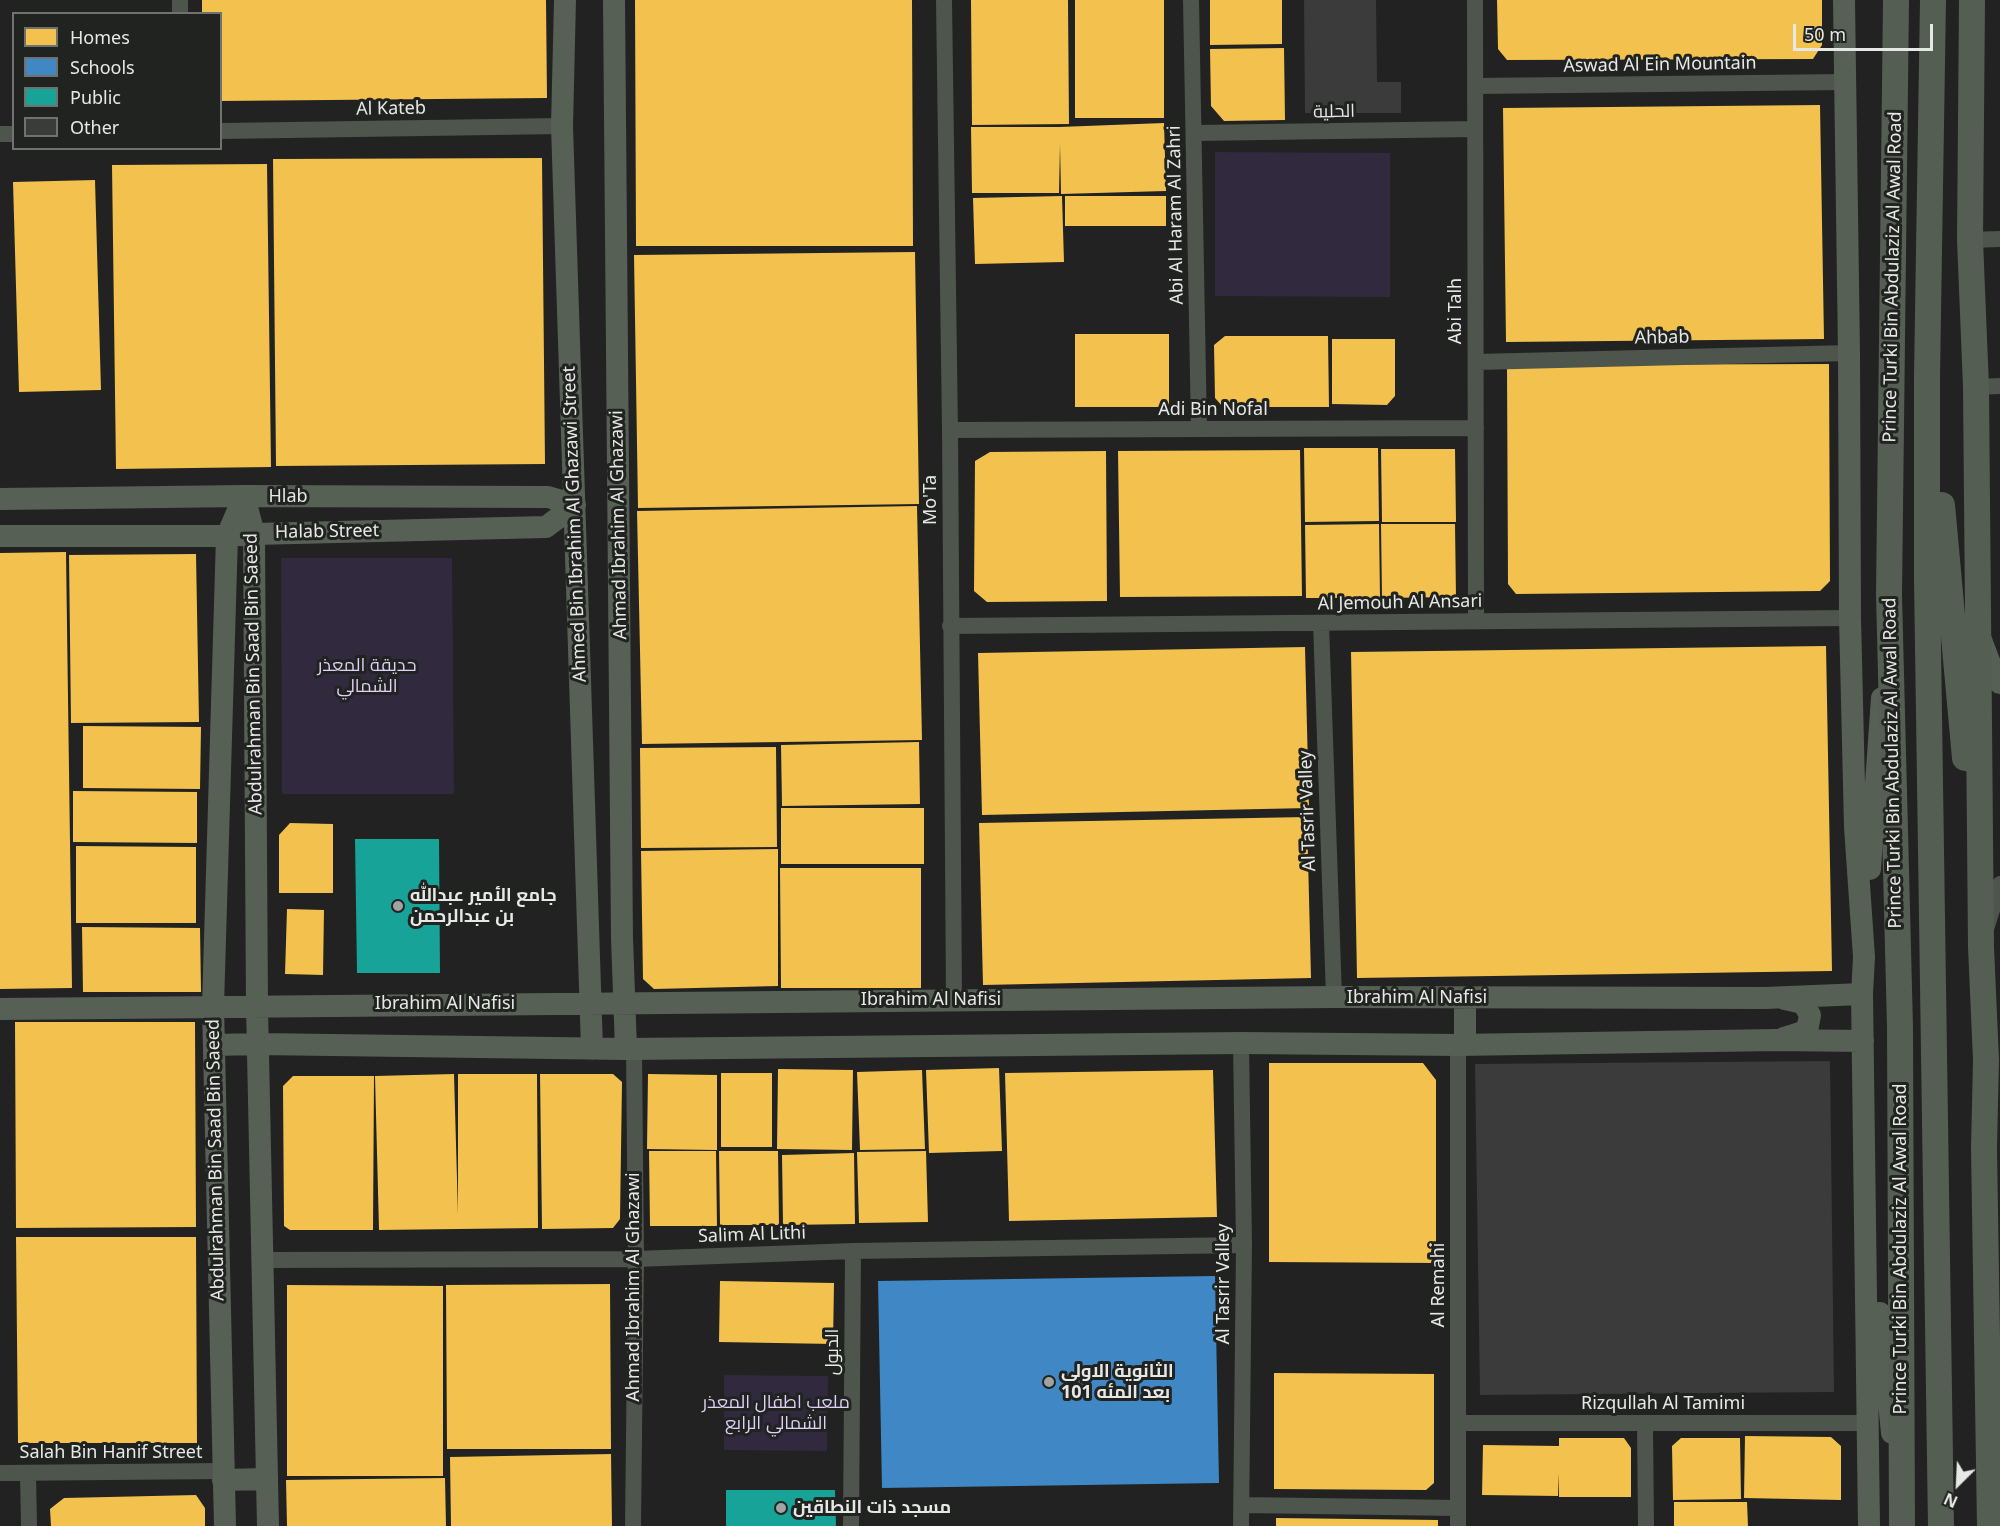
<!DOCTYPE html>
<html>
<head>
<meta charset="utf-8">
<style>
	body { margin:0 }
	#map { position:relative; width:2000px; height:1526px; overflow:hidden; background:#212221; font-family:"Noto Sans",sans-serif }
	canvas { display:block }
	.legend { position:absolute; left:12px; top:12px; width:210px; height:138px; box-sizing:border-box; background:#212320; border:2px solid #70726f; margin:0; padding:8px 10px; list-style:none; font-size:18px; color:#e6e8e6 }
	.legend li { display:flex; align-items:center; gap:12px; height:30px }
	.legend b { width:30px; border:2px solid #70726f }
	.north { position:absolute; left:1928px; top:1454px; width:60px; height:60px; -webkit-text-stroke:4px #212320; paint-order:stroke; rotate:204deg; font-size:16px; font-weight:700; line-height:24px; text-align:center; color:#e6e8e6 }
	.north::after { content:''; display:block; margin:auto; width:21px; height:27px; background:#e6e8e6; clip-path:polygon(50% 0,100% 100%,50% 72%,0 100%) }
	.scale { position:absolute; left:1793px; top:24px; width:140px; height:27px; box-sizing:border-box; border:3px solid #e6e8e6; border-top:0; padding-left:8px; font-size:18px; line-height:21px; white-space:nowrap; color:#e6e8e6; -webkit-text-stroke:4px #212320; paint-order:stroke }
</style>
</head>
<body>
<div id="map">
<canvas width="2000" height="1526"></canvas>
<ul class="legend">
<li><b style="height:16px;background:#f2c14e"></b>Homes</li>
<li><b style="height:16px;background:#3f88c5"></b>Schools</li>
<li><b style="height:16px;background:#17a398"></b>Public</li>
<li><b style="height:16px;background:#3b3b3b"></b>Other</li>
</ul>
<div class="north">N</div>
<div class="scale">50 m</div>
</div>
<script>
const g = document.querySelector('canvas').getContext('2d');
g.lineJoin = 'round';
function fillPath(path, color) { g.fillStyle = color; g.fill(path, 'evenodd'); }
const toPath = rows => new Path2D(rows.map(r => 'M' + r).join(''));
function stroke(path, color, width, dash) { g.strokeStyle = color; g.lineWidth = width; g.lineCap = dash ? 'butt' : 'round'; g.setLineDash(dash || []); g.stroke(path); }
function write(font, color, halo, rows, align = 'center') {
  g.font = font + ' "Noto Sans",Cairo,sans-serif'; g.lineWidth = 6; g.setLineDash([]); g.textBaseline = 'middle'; g.strokeStyle = halo; g.fillStyle = color; for (const [text, x, y, turn = 0] of rows) {
    g.save(); g.translate(x, y); g.rotate((+turn || 0) * Math.PI / 180); g.textAlign = isNaN(turn) ? turn : align; if (halo) g.strokeText(text, 0, 0); g.fillText(text, 0, 0); g.restore();
  }
}
const green = toPath([
	[1215,152,1390,153,1390,297,1215,296],
	[281,558,452,558,454,794,282,794],
	[724,1375,828,1376,827,1451,724,1450]
]);
const homes = toPath([
	[202,0,546,0,547,98,220,101,220,14,202,14],
	[635,0,912,0,913,246,636,246],
	[971,0,1068,0,1069,124,972,125],
	[1075,0,1164,0,1164,118,1075,118],
	[1210,0,1282,0,1282,44,1210,45],
	[1497,0,1822,0,1822,45,1813,59,1507,60,1498,49],
	[1284,48,1285,120,1224,121,1211,106,1210,49],
	[1820,105,1824,339,1506,342,1503,108],
	[1164,123,1166,191,1061,194,1060,144,1059,193,972,193,971,127,1059,127],
	[542,158,545,464,276,466,273,159],
	[267,164,271,467,116,469,112,165],
	[95,180,101,390,19,392,13,182],
	[1062,196,1064,262,975,264,973,198],
	[1065,196,1166,196,1166,226,1065,226],
	[915,252,919,504,638,508,634,255],
	[1075,334,1169,334,1169,407,1075,407],
	[1225,336,1328,336,1329,407,1223,407,1215,398,1214,345],
	[1332,339,1395,339,1395,396,1387,405,1332,404],
	[1829,364,1830,581,1820,591,1516,594,1508,584,1507,365],
	[1304,448,1378,448,1379,521,1305,522],
	[1381,449,1455,449,1456,522,1382,522],
	[1300,450,1302,596,1120,597,1118,451],
	[1106,451,1107,601,987,602,974,591,975,461,990,452],
	[917,506,922,740,642,744,637,511],
	[1379,524,1380,598,1306,598,1305,525],
	[1381,524,1455,524,1456,597,1382,598],
	[66,552,72,988,0,989,0,553],
	[196,554,199,722,71,723,69,555],
	[1826,646,1832,971,1357,978,1351,652],
	[1305,647,1309,808,982,815,978,653],
	[83,726,201,727,200,789,83,788],
	[919,742,920,804,782,806,781,745],
	[776,747,777,847,641,848,640,748],
	[73,791,197,792,197,843,73,842],
	[781,808,924,808,924,864,781,864],
	[1307,817,1311,978,983,985,979,823],
	[290,823,333,824,333,893,279,893,279,835],
	[76,846,196,847,196,923,76,923],
	[778,849,778,986,654,989,643,979,641,851],
	[780,868,921,868,921,988,781,988],
	[287,909,324,910,323,975,285,974],
	[82,927,200,928,201,992,83,992],
	[15,1022,195,1022,196,1227,16,1228],
	[1269,1063,1423,1063,1436,1080,1436,1263,1269,1262],
	[999,1068,1002,1151,929,1153,926,1070],
	[778,1069,853,1070,852,1150,777,1149],
	[922,1070,925,1149,860,1150,857,1072],
	[1213,1070,1217,1217,1009,1221,1005,1073],
	[721,1073,772,1073,772,1147,721,1147],
	[454,1074,458,1214,458,1074,537,1074,538,1228,379,1230,375,1076],
	[540,1074,613,1074,622,1082,620,1219,613,1228,542,1229],
	[648,1074,717,1075,717,1150,647,1149],
	[293,1076,374,1076,373,1230,290,1230,284,1226,283,1086],
	[649,1151,716,1151,717,1226,650,1226],
	[719,1151,778,1151,779,1225,720,1225],
	[926,1151,928,1222,859,1223,857,1152],
	[854,1153,855,1224,783,1225,782,1155],
	[16,1237,196,1237,197,1443,18,1443],
	[720,1281,834,1283,833,1344,719,1342],
	[610,1284,611,1449,447,1449,446,1285],
	[287,1285,443,1286,443,1476,287,1476],
	[1274,1373,1434,1374,1434,1483,1426,1490,1274,1489],
	[1745,1436,1831,1437,1841,1446,1841,1500,1744,1498],
	[1559,1438,1624,1438,1631,1448,1631,1497,1559,1497,1559,1473,1558,1496,1482,1495,1483,1445,1559,1446],
	[1681,1438,1740,1438,1741,1499,1673,1500,1672,1446],
	[611,1454,612,1526,451,1526,450,1457],
	[445,1478,446,1526,287,1526,286,1480],
	[196,1495,205,1508,205,1526,51,1526,50,1509,64,1498],
	[1674,1502,1747,1502,1748,1526,1674,1526],
	[1276,1518,1438,1520,1438,1526,1276,1526]
]);
const schools = toPath([
	[1215,1276,1219,1483,882,1488,878,1281]
]);
const public = toPath([
	[355,839,439,839,440,973,357,973],
	[726,1490,835,1490,836,1526,726,1526]
]);
const building = toPath([
	[1304,0,1376,0,1377,82,1401,82,1401,113,1305,113],
	[1830,1061,1834,1392,1480,1395,1475,1064]
]);
const street = toPath([
	[180,0,180,14],
	[944,0,950,430,954,1000],
	[1191,0,1199,429],
	[1475,0,1476,621],
	[1475,86,1845,82],
	[220,131,562,126],
	[1194,133,1475,129],
	[0,134,14,134],
	[1970,240,2000,239],
	[1476,362,1849,353],
	[1976,387,2000,386],
	[950,430,1476,428],
	[1321,623,1334,997],
	[950,626,1850,618],
	[1987,926,2000,884],
	[1241,1043,1244,1245,1241,1526],
	[262,1260,636,1259,853,1251,1244,1245],
	[1458,1423,1868,1423],
	[1645,1424,1646,1526],
	[0,1473,223,1471],
	[28,1473,29,1526],
	[1242,1505,1458,1508],
	[633,1526,636,1259,634,1049],
	[851,1526,853,1251],
	[1458,1526,1458,1045]
]);
const secondary = toPath([
	[565,0,562,126,592,1049],
	[614,0,622,938,626,1049],
	[1844,0,1849,353,1850,618,1855,827,1864,957,1862,994,1869,1526],
	[244,496,254,534,257,1006,268,1526],
	[0,499,244,496,548,497,575,505],
	[0,536,227,536,254,534,546,527,575,505],
	[1981,640,1992,669,2000,683],
	[1870,869,1882,698],
	[0,1009,1334,997,1765,998,1862,994],
	[1784,1038,1803,1032,1808,1026,1810,1015,1803,1003,1785,999],
	[214,1045,258,1044,626,1049,1241,1043,1458,1045,1777,1040,1863,1041],
	[1465,1045,1465,998],
	[1880,1313,1892,1433],
	[223,1480,267,1479],
	[225,1526,213,1006,227,536,244,496]
]);
const primary = toPath([
	[1896,0,1889,595,1900,1027,1902,1526],
	[1933,0,1927,376,1927,579,1941,1526],
	[1972,0,1970,240,1976,387,1981,947,1986,1060,1984,1148,1990,1526],
	[1942,505,1965,758]
]);
const markers = [
	[398,906,6,"#a1a3a1"],
	[1049,1382,6,"#a1a3a1"],
	[781,1508,6,"#a1a3a1"]
];
const streetNames = [
	["Aswad Al Ein Mountain",1660,65,-1],
	["Al Kateb",391,109,-1],
	["الحلية",1334,112,-1],
	["Abi Al Haram Al Zahri",1176,215,-91],
	["Prince Turki Bin Abdulaziz Al Awal Road",1893,277,-89],
	["Abi Talh",1456,311,-90],
	["Ahbab",1662,338,-1],
	["Adi Bin Nofal",1213,410],
	["Hlab",288,497],
	["Mo'Ta",931,500,-90],
	["Ahmed Bin Ibrahim Al Ghazawi Street",575,524,-92],
	["Ahmad Ibrahim Al Ghazawi",619,525,-91],
	["Halab Street",327,532,-1],
	["Al Jemouh Al Ansari",1400,603,-1],
	["Abdulrahman Bin Saad Bin Saeed",254,674,-91],
	["Prince Turki Bin Abdulaziz Al Awal Road",1893,763,-91],
	["Al Tasrir Valley",1308,811,-92],
	["Ibrahim Al Nafisi",1417,998],
	["Ibrahim Al Nafisi",931,1000],
	["Ibrahim Al Nafisi",445,1004],
	["Abdulrahman Bin Saad Bin Saeed",216,1160,-91],
	["Salim Al Lithi",752,1235,-2],
	["Prince Turki Bin Abdulaziz Al Awal Road",1901,1249,-90],
	["Al Tasrir Valley",1224,1284,-90],
	["Al Remahi",1439,1285,-90],
	["Ahmad Ibrahim Al Ghazawi",634,1287,-90],
	["الدبول",833,1352,-90],
	["Rizqullah Al Tamimi",1663,1404],
	["Salah Bin Hanif Street",111,1453]
];
const parkNames = [
	["حديقة المعذر",367,666],
	["الشمالي",367,687],
	["ملعب اطفال المعذر",776,1403],
	["الشمالي الرابع",776,1424]
];
const poiNames = [
	["جامع الأمير عبدالله",410,896],
	["بن عبدالرحمن",410,917],
	["الثانوية الاولى",1061,1372],
	["بعد المئه 101",1061,1393],
	["مسجد ذات النطاقين",793,1508]
];
fillPath(green, '#31293e');
fillPath(homes, '#f2c14e');
fillPath(schools, '#3f88c5');
fillPath(public, '#17a398');
fillPath(building, '#3b3b3b');
stroke(street, '#4e554c', 16);
stroke(secondary, '#576055', 22);
stroke(primary, '#555e53', 26);
for (const [x, y, r, color] of markers) { const dot = new Path2D(); dot.arc(x, y, r, 0, 2 * Math.PI); g.fillStyle = color; g.fill(dot); stroke(dot, '#212320', 2); }
write('18px', '#e6e8e6', '#212320', streetNames);
write('18px', '#dfd0f9', '#212320', parkNames);
write('bold 18px', '#e6e8e6', '#212320', poiNames, 'left');
</script>
</body>
</html>
